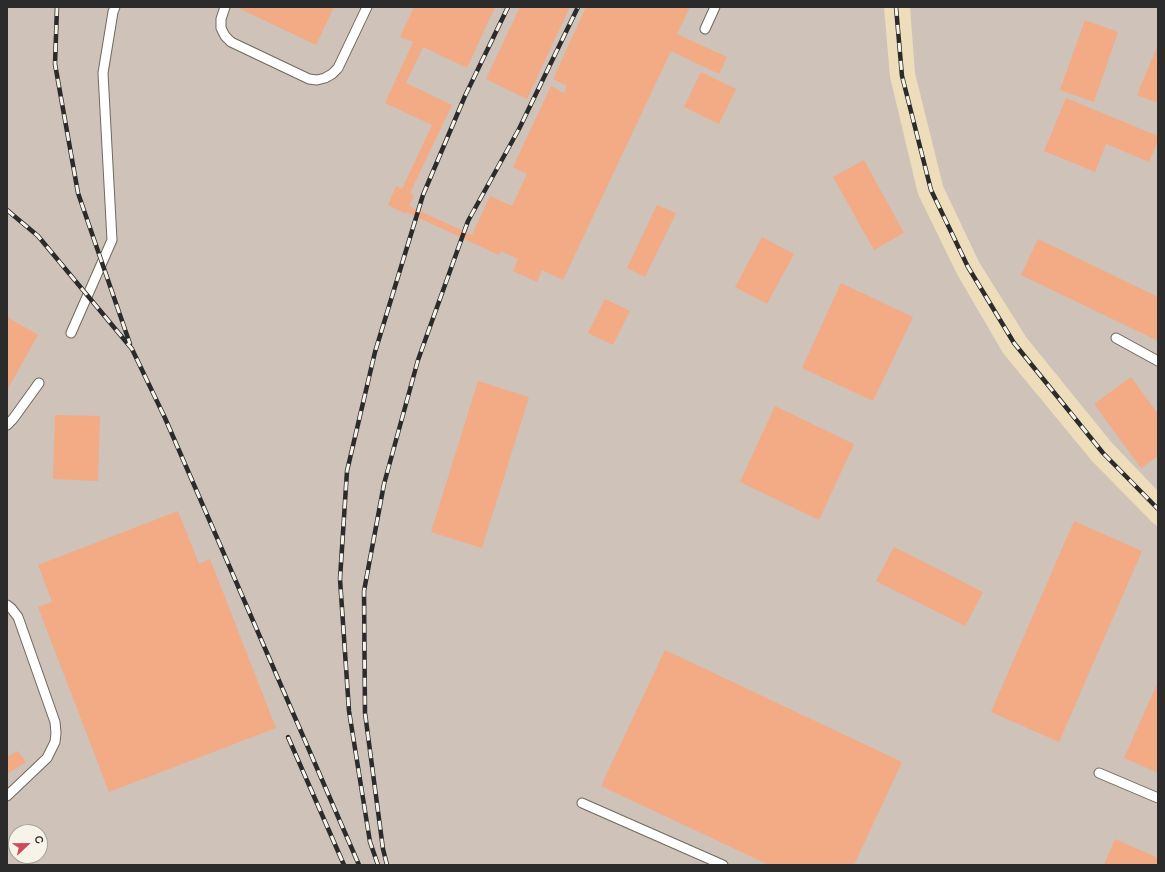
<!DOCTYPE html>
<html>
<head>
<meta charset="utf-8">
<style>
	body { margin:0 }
	#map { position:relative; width:1165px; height:872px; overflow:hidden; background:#edddba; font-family:"Balsamiq Sans",sans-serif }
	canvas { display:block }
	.frame { position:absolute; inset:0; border:8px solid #2b2b2b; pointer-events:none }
	.north { position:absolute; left:8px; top:824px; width:40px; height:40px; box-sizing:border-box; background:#f7f3e8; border:1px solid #a5a39c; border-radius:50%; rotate:68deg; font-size:11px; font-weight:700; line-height:16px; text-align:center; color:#2b2b2b }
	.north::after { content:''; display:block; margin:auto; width:14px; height:18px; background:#d1495b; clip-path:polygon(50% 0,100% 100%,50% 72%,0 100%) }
</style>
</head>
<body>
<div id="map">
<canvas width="1165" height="872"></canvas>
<div class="frame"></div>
<div class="north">С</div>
</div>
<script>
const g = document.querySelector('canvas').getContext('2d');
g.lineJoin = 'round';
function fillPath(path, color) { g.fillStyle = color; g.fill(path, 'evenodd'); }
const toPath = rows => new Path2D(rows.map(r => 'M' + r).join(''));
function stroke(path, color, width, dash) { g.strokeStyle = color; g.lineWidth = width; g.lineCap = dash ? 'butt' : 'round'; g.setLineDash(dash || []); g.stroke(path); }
const industrial = toPath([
	[7,7,884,7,890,77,918,194,957,274,1003,353,1092,461,1151,521,1158,527,1158,865,7,865],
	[16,832,40,832,40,856,16,856],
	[910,7,1158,7,1158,491,1112,443,1026,337,979,262,943,186,915,73]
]);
const building = toPath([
	[236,7,334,7,316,45],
	[414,7,495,7,467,68,423,47,406,83,452,105,410,193,414,195,409,206,472,235,490,196,512,206,527,174,513,167,551,86,564,93,567,86,553,79,586,7,690,7,677,34,727,57,719,74,671,51,563,280,542,270,537,282,513,271,518,259,501,251,499,255,406,212,406,214,388,205,396,186,402,189,432,125,385,103,413,42,400,37],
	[520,7,570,7,527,99,486,79],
	[1085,20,1118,32,1094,102,1060,90],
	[1158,45,1158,103,1137,95],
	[701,72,736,89,719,124,684,107],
	[1066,98,1158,136,1158,141,1149,162,1106,144,1095,172,1044,151],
	[864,160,904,233,874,250,833,177],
	[657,205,676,213,645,277,627,268],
	[762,237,794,254,767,304,735,287],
	[1038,239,1158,297,1158,341,1021,275],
	[841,283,913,317,873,401,802,368],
	[605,299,630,311,613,345,588,333],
	[7,317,38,335,7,390],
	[1131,377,1158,414,1158,456,1141,468,1094,404],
	[478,381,529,397,482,548,431,532],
	[775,406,854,444,819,520,740,482],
	[55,415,100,416,98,481,53,479],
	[178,511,199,564,210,559,276,728,109,792,38,607,52,602,38,565],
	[1074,521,1142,551,1059,742,991,712],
	[894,547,983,592,965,626,876,581],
	[665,650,902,762,854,865,769,865,601,786],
	[1158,682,1158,773,1124,758],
	[18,751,26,762,7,774,7,757],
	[1115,839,1158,858,1158,865,1104,865]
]);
const service = toPath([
	[225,7,221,19,221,28,225,36,231,42,309,79,317,80,325,78,332,74,338,68,367,7],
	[705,29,715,7],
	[71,333,112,240,103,73,113,12,115,7],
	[1116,338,1158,361],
	[7,425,13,419,39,383],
	[7,605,11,608,18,617,55,722,56,733,55,742,47,758,7,796],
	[1099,773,1158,798],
	[582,803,723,865]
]);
const rail = toPath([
	[57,7,55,64,78,193,130,344],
	[896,7,902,76,931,190,968,267,1014,343,1103,453,1158,509],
	[7,210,38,236,132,349,165,418,359,865],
	[288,737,344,865],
	[378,865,370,842,349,711,340,579,347,471,375,352,423,195,465,96,508,7],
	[387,865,383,849,365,713,364,591,384,484,418,360,468,221,519,129,578,7]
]);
fillPath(industrial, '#cec2b9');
fillPath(building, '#f3ab85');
stroke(service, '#6f695d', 11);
stroke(service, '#fff', 9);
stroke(rail, '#2b2b2b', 4.5);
stroke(rail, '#f7f3e8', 3, [9]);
</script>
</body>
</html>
